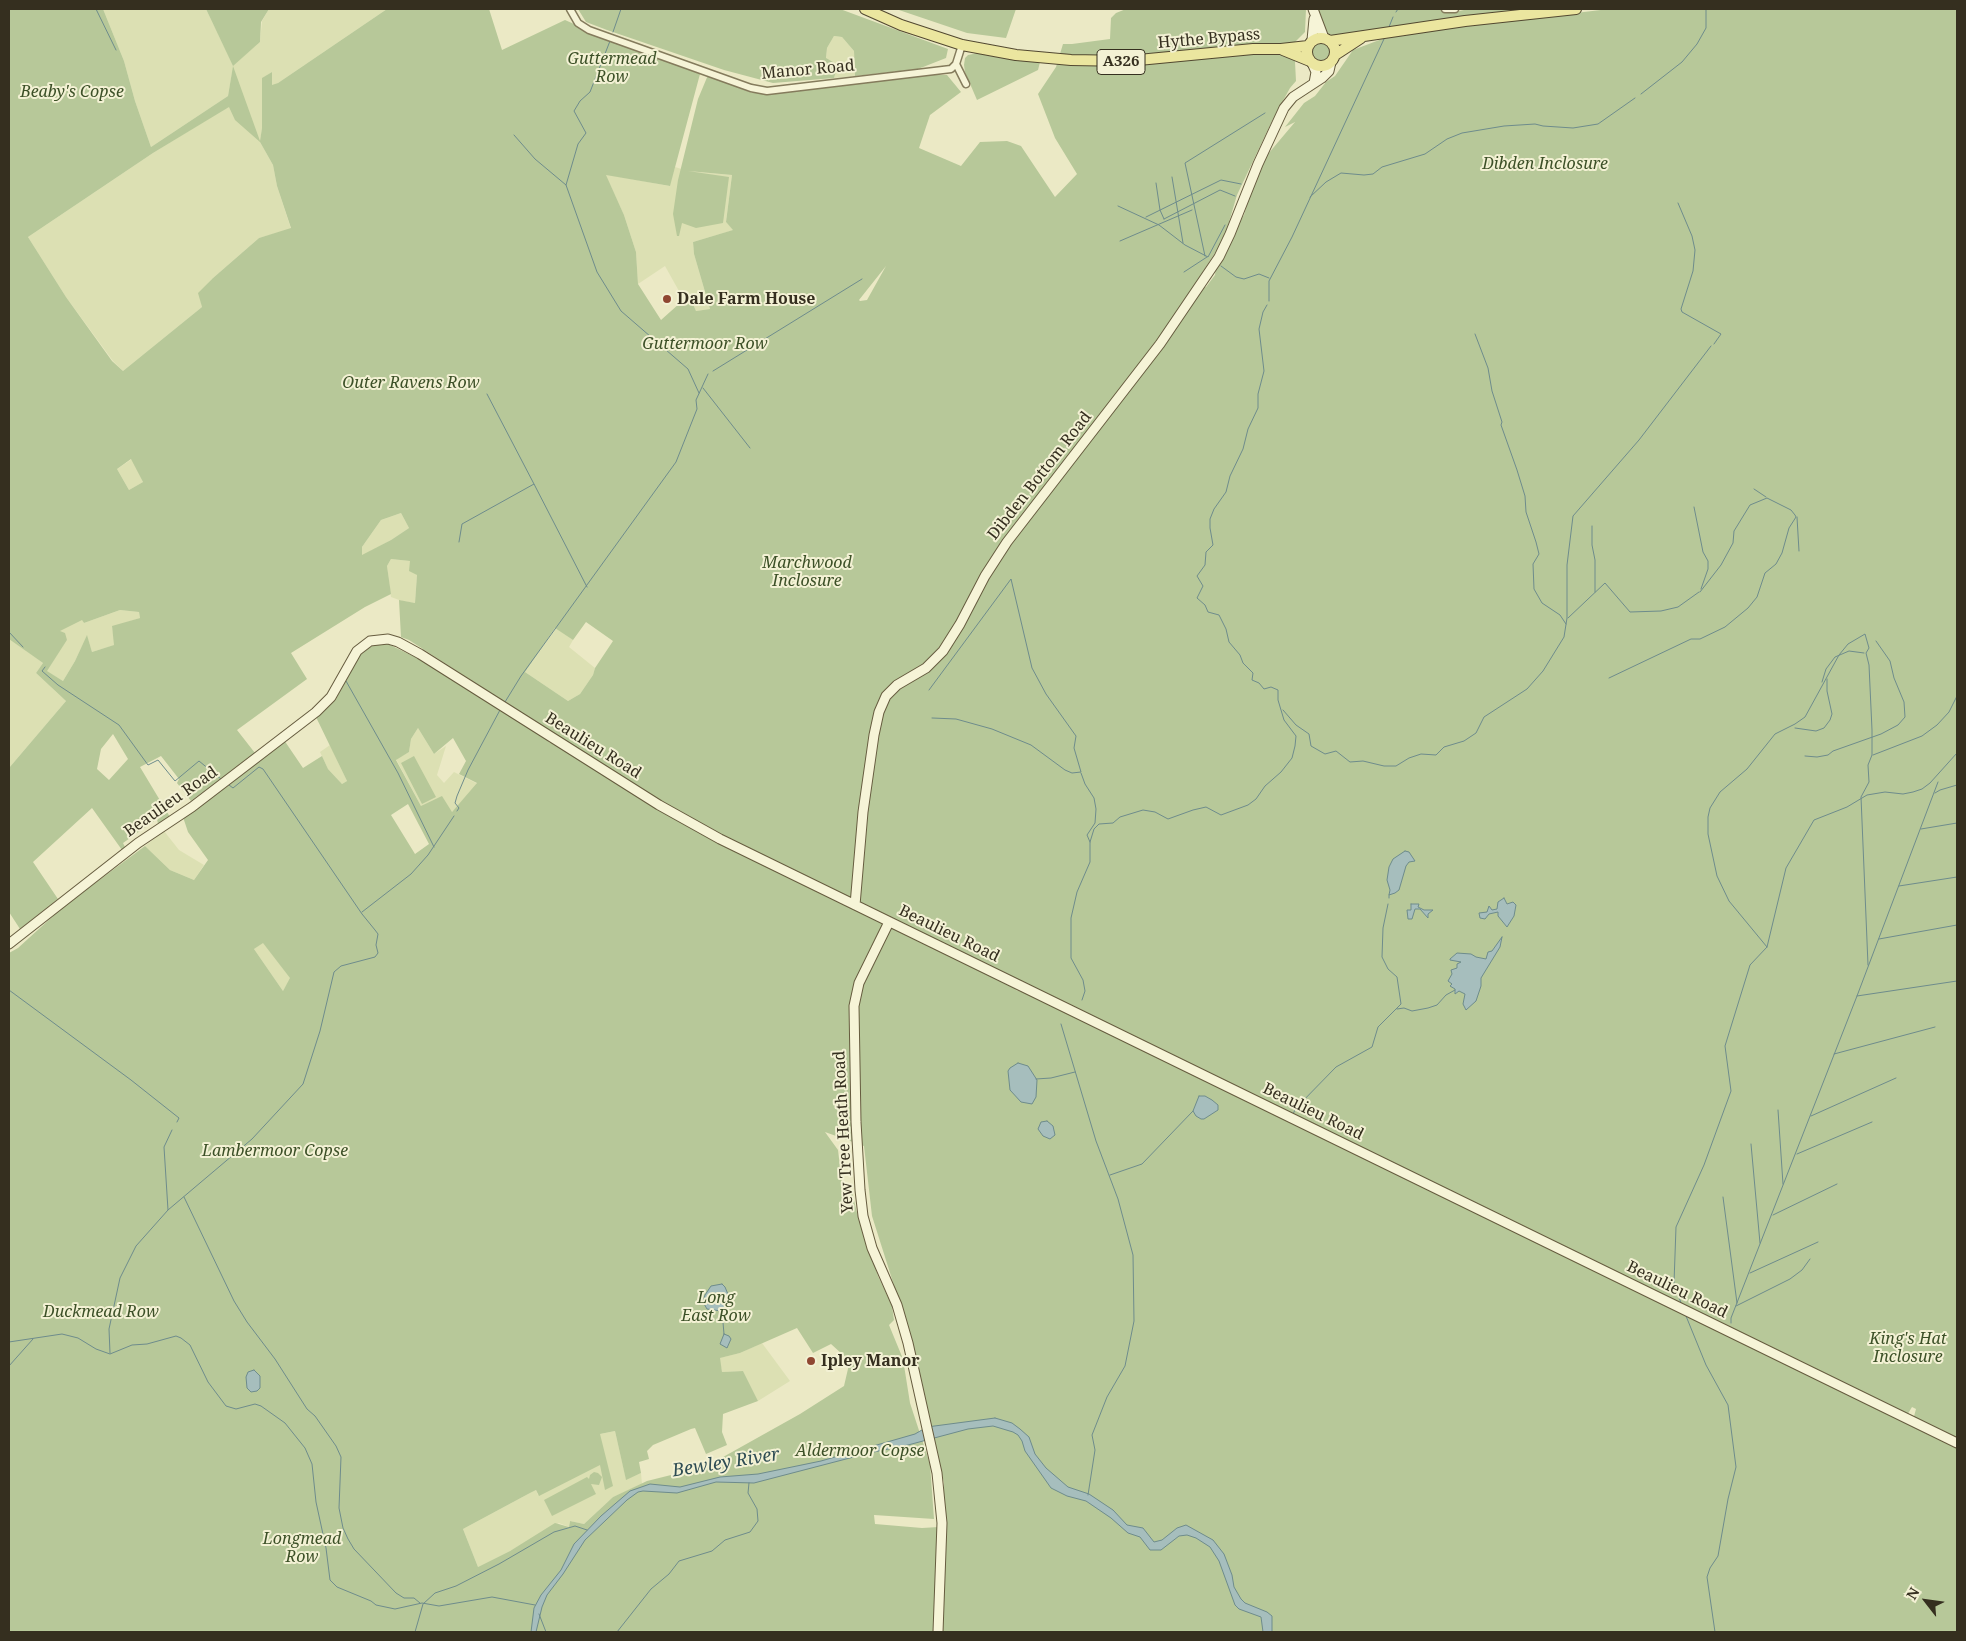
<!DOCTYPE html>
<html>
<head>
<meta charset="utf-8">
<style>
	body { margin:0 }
	#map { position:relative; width:1966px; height:1641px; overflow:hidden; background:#ebe9c5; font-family:"Noto Serif",serif }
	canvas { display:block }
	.frame { position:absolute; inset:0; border:10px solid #352f1f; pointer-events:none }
	.north { position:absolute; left:1901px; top:1576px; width:50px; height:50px; -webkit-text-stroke:4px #f3f1d4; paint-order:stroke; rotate:300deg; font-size:14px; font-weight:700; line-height:20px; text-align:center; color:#352f1f }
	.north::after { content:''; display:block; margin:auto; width:18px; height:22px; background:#352f1f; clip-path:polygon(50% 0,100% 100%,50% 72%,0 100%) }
</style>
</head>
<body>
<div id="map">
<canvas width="1966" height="1641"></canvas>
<div class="frame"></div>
<div class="north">N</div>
</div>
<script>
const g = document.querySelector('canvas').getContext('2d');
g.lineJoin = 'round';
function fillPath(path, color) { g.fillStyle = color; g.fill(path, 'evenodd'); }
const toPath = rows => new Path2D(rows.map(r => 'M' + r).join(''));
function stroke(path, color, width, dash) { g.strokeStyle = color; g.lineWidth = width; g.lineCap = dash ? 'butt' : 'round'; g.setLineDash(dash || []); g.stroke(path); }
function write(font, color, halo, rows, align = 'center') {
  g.font = font + ' "Noto Serif",serif'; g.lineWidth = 4; g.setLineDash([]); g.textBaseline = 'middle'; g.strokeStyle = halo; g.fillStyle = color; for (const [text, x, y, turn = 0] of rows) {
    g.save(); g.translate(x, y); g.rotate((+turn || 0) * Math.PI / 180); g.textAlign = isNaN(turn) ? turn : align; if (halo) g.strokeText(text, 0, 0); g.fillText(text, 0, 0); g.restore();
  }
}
const farmland = toPath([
	[103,9,206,9,233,65,260,42,262,21,269,9,387,9,278,83,272,86,272,72,263,78,262,128,260,142,273,165,277,186,291,229,259,238,213,278,199,293,202,307,123,371,113,361,66,297,28,237,153,153,229,106,233,67,228,96,151,147,135,101,124,61],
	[834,36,842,37,854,51,855,76,834,78,838,65,826,59,827,48],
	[675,167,688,171,732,175,726,222,734,230,693,242,694,254,710,309,696,311,689,296,684,300,665,266,638,284,636,252,624,215,605,174,669,186],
	[132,459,143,482,129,490,117,469],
	[401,513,409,528,391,540,362,556,362,547,381,520],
	[391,559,410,561,417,575,415,603,402,601,391,597,387,566],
	[120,610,139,612,140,618,112,627,115,645,92,652,87,636,75,661,63,681,46,671,67,640,59,631,82,619,84,623],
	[555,627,573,640,569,647,595,668,593,675,580,694,568,701,525,672],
	[9,638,43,663,36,673,66,701,9,768],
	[418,728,434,754,446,746,437,775,444,783,454,772,478,784,452,812,421,806,396,759,409,752,411,739],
	[330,745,347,781,342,784,328,769,320,752],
	[164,831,179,850,204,865,194,880,170,870,145,846],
	[263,942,291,978,283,991,254,949],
	[762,1343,790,1381,758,1401,743,1371,722,1372,719,1358,740,1353],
	[615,1431,626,1479,641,1473,642,1484,613,1497,584,1524,570,1521,569,1527,559,1523,510,1551,478,1567,463,1529,530,1493,536,1490,538,1495,600,1464,600,1434]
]);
const green = toPath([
	[9,9,103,9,124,61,135,101,151,147,228,96,233,66,206,9,269,9,261,22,260,42,233,66,260,141,262,128,262,78,272,72,272,85,278,83,387,9,489,9,502,50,565,20,601,36,700,74,670,186,606,175,624,215,636,252,638,284,661,320,689,295,696,311,710,309,694,254,693,242,733,230,726,222,732,175,688,171,729,177,723,223,696,228,682,223,679,236,677,236,673,214,678,180,698,99,708,75,752,93,932,75,947,75,961,92,930,115,919,148,961,166,980,142,1007,141,1021,146,1055,197,1077,174,1055,138,1038,94,1056,67,1063,44,1072,44,1110,39,1111,18,1116,13,1126,9,1306,9,1305,32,1294,43,1296,81,1290,88,1273,119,1237,195,1224,239,1177,312,1202,288,1206,287,1215,275,1216,267,1235,228,1244,215,1252,187,1263,160,1295,122,1285,127,1304,103,1315,96,1326,82,1335,76,1353,50,1382,39,1425,31,1609,9,1957,9,1957,1441,1913,1420,1916,1409,1912,1407,1906,1417,1011,979,1016,990,1047,1001,1097,1029,1110,1034,1957,1446,1957,1632,942,1632,944,1594,944,1483,921,1383,904,1317,872,1216,864,1146,825,1132,838,1150,842,1184,852,1192,857,1213,878,1276,892,1306,894,1320,889,1325,903,1359,910,1403,930,1464,934,1519,874,1515,875,1524,922,1528,939,1527,933,1632,9,1632,9,953,18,948,63,907,145,846,170,870,194,880,208,860,188,832,183,817,229,785,284,740,303,768,322,756,328,769,342,784,347,781,315,715,336,699,360,655,375,643,388,644,417,658,471,692,476,689,539,732,550,743,557,736,409,640,401,637,399,600,415,603,417,575,409,571,410,561,391,559,387,566,391,594,365,607,291,653,307,679,237,730,255,753,191,801,177,783,179,779,161,756,140,767,170,817,158,824,157,819,123,843,125,847,122,850,92,808,33,862,58,899,20,929,9,912,9,768,66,701,36,673,43,663,9,639],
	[229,107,235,120,260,142,273,165,277,186,291,228,259,238,213,278,198,293,202,307,123,371,112,361,66,297,28,237,153,153],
	[886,266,867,300,860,301,859,300],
	[131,459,143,482,129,490,117,469],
	[401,513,409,528,391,540,362,555,362,547,381,520],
	[120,610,139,612,140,618,112,626,114,645,92,652,87,635,75,661,63,681,47,671,67,640,65,633,60,631,82,620,84,623],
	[586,622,613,641,595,668,593,675,580,694,568,701,525,672,555,628,573,640],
	[418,728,434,754,453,738,466,761,459,774,477,783,452,812,442,796,421,806,396,760,409,752,411,739],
	[113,734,128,759,109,780,97,769,101,749],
	[408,804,429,844,415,854,391,815],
	[263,943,290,978,283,991,254,949],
	[797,1328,813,1353,831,1344,842,1354,846,1357,851,1356,844,1386,800,1414,707,1466,647,1481,613,1497,584,1524,570,1521,569,1527,555,1523,510,1551,478,1567,463,1529,530,1493,536,1490,539,1496,600,1465,605,1490,613,1486,600,1434,615,1431,626,1480,641,1473,639,1462,649,1459,647,1451,653,1445,691,1429,695,1428,706,1454,727,1445,722,1432,723,1414,758,1401,743,1371,722,1372,720,1358,740,1353],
	[578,9,840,9,948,49,946,58,918,69,855,76,854,51,842,37,834,36,827,48,826,58,838,65,834,78,773,83,724,70,607,30,586,22],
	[896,9,1016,9,1006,38,967,33],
	[1316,9,1441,9,1454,12,1469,9,1532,9,1383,28,1346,36,1333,36,1326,32],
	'1310 51a11 11 0 1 1 22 0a11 11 0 1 1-22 0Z',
	[978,53,1017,60,1040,62,1038,70,977,100,965,72,964,65,965,58,968,55],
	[414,756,436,797,422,804,401,763],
	[594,1472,598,1473,602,1477,599,1485,591,1484,596,1494,552,1516,544,1500,587,1477,589,1479,590,1475]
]);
const water = toPath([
	[1405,851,1409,852,1415,861,1409,862,1406,866,1399,890,1395,893,1389,895,1390,890,1387,880,1389,867,1393,859,1405,851],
	[1504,898,1507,904,1513,902,1516,905,1514,916,1507,927,1498,916,1498,912,1489,914,1485,919,1480,918,1479,913,1487,912,1489,906,1492,910,1497,909,1498,902,1504,898],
	[1411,904,1419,904,1418,907,1424,910,1433,910,1428,914,1428,918,1420,909,1415,909,1412,919,1408,919,1407,910,1411,910,1411,904],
	[1502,937,1500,947,1481,978,1481,986,1476,1001,1466,1010,1463,1004,1465,994,1459,991,1455,994,1455,989,1450,986,1452,984,1448,981,1452,974,1451,970,1457,968,1457,964,1461,962,1450,960,1450,959,1457,953,1471,954,1476,957,1486,959,1488,952,1492,951,1502,937],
	[1018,1063,1028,1066,1037,1080,1036,1097,1032,1104,1021,1102,1010,1090,1008,1071,1010,1068,1018,1063],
	[1199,1096,1205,1096,1212,1100,1218,1105,1218,1110,1204,1119,1201,1119,1196,1116,1193,1111,1199,1096],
	[1047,1121,1053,1126,1055,1135,1050,1139,1043,1136,1038,1129,1041,1122,1047,1121],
	[722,1284,725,1287,732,1304,731,1308,721,1311,707,1309,703,1302,705,1295,711,1286,722,1284],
	[724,1334,729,1336,731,1339,727,1348,720,1344,724,1334],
	[254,1370,260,1376,260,1388,257,1391,251,1392,247,1388,246,1377,248,1372,254,1370],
	[995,1418,1012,1423,1020,1429,1029,1437,1035,1454,1046,1468,1068,1487,1089,1494,1113,1510,1127,1525,1143,1528,1154,1542,1162,1540,1177,1528,1186,1525,1213,1540,1224,1554,1232,1575,1234,1587,1241,1599,1245,1603,1267,1612,1272,1616,1272,1632,1263,1632,1261,1617,1239,1609,1235,1605,1219,1561,1210,1547,1196,1538,1187,1535,1179,1536,1161,1550,1150,1550,1140,1537,1128,1533,1111,1518,1086,1501,1067,1496,1051,1488,1025,1451,1022,1441,1018,1435,1013,1432,993,1426,968,1429,908,1445,869,1453,754,1483,716,1482,677,1493,643,1491,638,1492,627,1500,585,1540,563,1574,547,1595,542,1607,536,1632,531,1632,534,1608,541,1595,561,1570,574,1544,601,1516,630,1491,650,1484,680,1487,720,1477,758,1474,821,1461,915,1434,927,1427,995,1418]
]);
const stream = toPath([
	[96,9,116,50],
	[1396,12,1398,9],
	[1389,27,1393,17],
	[613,32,621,9],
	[610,41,590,92,580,101,574,111,586,133,578,144,566,185,597,272,621,311,688,369,699,393],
	[1641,94,1682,62,1697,44,1706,28,1706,9],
	[514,135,535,159,566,185],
	[1172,177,1183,243],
	[1156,183,1160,210,1164,219],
	[1310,197,1326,182,1341,173,1364,175,1373,174,1382,167,1425,154,1447,139,1462,133,1504,126,1535,124,1543,126,1573,128,1598,124,1635,98],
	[1678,203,1692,236,1695,250,1693,271,1681,309,1682,312,1721,334,1714,344],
	[1118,206,1159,225,1185,245,1208,257,1225,225],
	[1146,217,1221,180,1241,184],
	[1164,219,1220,190,1235,196],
	[1120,241,1192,210],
	[1205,256,1185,163,1265,113],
	[1221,266,1236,277,1244,279,1259,274,1269,278],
	[1184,272,1207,257],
	[1269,301,1269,281,1292,237,1384,39],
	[1475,334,1488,368,1492,391,1502,422,1501,425,1517,470,1525,496,1526,512,1536,542,1539,554,1533,564,1534,589,1542,603,1560,615,1566,624],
	[713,371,862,279],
	[703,388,750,448],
	[487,394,534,484],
	[1754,489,1766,497],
	[1694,507,1703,552,1708,561,1708,569,1701,589],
	[1797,517,1799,551],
	[1592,526,1592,545,1595,560,1595,592],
	[459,542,462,524,534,484,587,587],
	[1568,618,1605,583,1630,612,1661,611,1678,607,1699,592],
	[9,632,23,647],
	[45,667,42,671,58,685,119,725,148,765,158,760,175,781,199,761,221,779],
	[1609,678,1691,639,1700,639,1725,627,1748,608,1757,597,1765,573,1776,564,1782,553,1789,528,1796,517,1795,515,1791,510,1767,498,1750,505,1734,531,1733,543,1721,565,1700,592],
	[346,681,398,773,434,847],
	[1822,682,1826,669,1835,657,1849,651,1864,653],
	[929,690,1011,579,1032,668,1046,694,1076,736,1074,748,1081,772,1072,773,1065,770,1031,745,992,729,956,719,932,718],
	[505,702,521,676,676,462,697,409,696,400,708,374],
	[1283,710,1296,725,1309,734,1311,746,1325,754,1336,751,1350,762,1363,761,1384,766,1396,766,1409,758,1421,754,1436,755,1444,747,1464,741,1476,733,1484,717,1527,689,1543,671,1564,637,1567,618,1567,565,1573,516,1639,440,1711,346],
	[1795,728,1816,731,1824,728,1830,720,1832,714,1827,691,1827,679],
	[1873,755,1922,736,1937,725,1949,712,1957,696],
	[1805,756,1817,757,1828,755,1833,751,1881,734,1898,725,1905,717,1904,702,1894,678,1890,661,1876,641],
	[1081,773,1085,784,1094,798,1096,809,1095,823,1087,835,1090,842],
	[1935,793,1940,790,1957,785],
	[457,811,459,808,455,803,457,796,468,770,500,710],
	[1921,829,1957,823],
	[1899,886,1957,877],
	[1389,898,1389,895],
	[362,912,411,874,428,855,454,816],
	[1879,939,1957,925],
	[1767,947,1729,901,1717,876,1708,834,1708,817,1710,808,1720,792,1747,769,1775,734,1795,724,1805,717,1839,655,1848,644,1865,634,1869,648,1866,653,1869,665,1872,730,1872,755,1868,765,1869,782,1861,797,1868,965],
	[9,990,131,1080,179,1118,177,1122],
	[1857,996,1957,981],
	[1082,1000,1085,991,1083,980,1071,958,1071,918,1077,892,1090,862,1090,842,1094,829,1099,824,1113,823,1120,817,1143,810,1155,812,1168,819,1193,810,1206,807,1221,815,1248,805,1256,799,1265,786,1281,772,1292,758,1295,746,1296,736,1284,720,1278,700,1278,690,1271,687,1264,689,1259,683,1252,680,1253,673,1243,663,1240,655,1229,642,1226,629,1219,615,1208,612,1205,605,1197,598,1203,586,1197,576,1205,565,1206,552,1213,545,1210,528,1210,519,1214,509,1226,492,1230,476,1243,449,1248,429,1258,408,1258,394,1264,371,1259,329,1263,312,1267,305],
	[1397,1009,1404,1008,1412,1011,1428,1008,1437,1005,1446,995,1455,990],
	[1061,1024,1096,1141,1118,1199,1133,1255,1134,1321,1125,1366,1107,1397,1092,1435,1095,1450,1088,1495],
	[1834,1054,1935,1027],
	[1036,1079,1051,1078,1075,1072],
	[1778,1110,1783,1184],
	[1293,1114,1296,1108,1336,1067,1372,1047,1378,1027,1401,1004,1397,977,1388,969,1382,957,1383,928,1388,904],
	[1811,1116,1896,1078],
	[1751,1144,1760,1243],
	[1797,1154,1872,1122],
	[1110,1175,1142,1164,1193,1111],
	[184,1197,234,1301,247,1322,275,1359,307,1409,315,1416,336,1446,341,1457,339,1508,343,1528,348,1539,354,1549,396,1593,404,1598,414,1598,420,1603],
	[1723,1197,1737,1303],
	[168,1210,252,1139,303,1084,320,1031,334,972,341,966,375,957,378,953,376,945,378,934,375,930,362,914,263,769,259,767,233,788,229,785],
	[1773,1215,1837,1184],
	[1750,1273,1818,1242],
	[1681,1303,1674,1283,1676,1227,1704,1165,1731,1091,1725,1046,1750,965,1767,947,1786,868,1814,820,1847,807,1867,795,1885,792,1903,794,1913,792,1922,789,1930,783,1957,753],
	[1736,1306,1790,1279,1802,1270,1810,1259],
	[722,1311,724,1334],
	[1686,1316,1706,1365,1728,1405,1736,1467,1728,1499,1718,1556,1710,1568,1707,1577,1715,1632],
	[1731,1323,1731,1318,1857,996,1938,782],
	[9,1342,62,1334,78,1338,96,1349,110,1354,132,1345,147,1344,176,1336,181,1338,190,1345,208,1382,226,1406,236,1409,255,1404,261,1406,285,1423,305,1448,312,1464,316,1502,326,1548,330,1580,337,1587,371,1601,376,1605,395,1609,422,1603,439,1606,492,1597,535,1605],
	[110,1353,109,1329,120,1278,136,1246,168,1210,164,1147,172,1130],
	[9,1366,33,1339],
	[539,1614,546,1632],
	[415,1632,423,1604,435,1593,456,1586,499,1564,554,1532,575,1526,587,1530],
	[617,1632,651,1589,669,1574,679,1561,712,1551,725,1540,750,1532,758,1521,757,1509,748,1493,749,1483]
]);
const street = toPath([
	[570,9,578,23,589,30,751,88,767,91,951,69,956,64,962,45],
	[1445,9,1455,9],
	[956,64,966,84]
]);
const secondary = toPath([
	[1313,9,1324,38],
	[1312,40,1314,19],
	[1312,63,1316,72,1314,83],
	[855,905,863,812,874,735,879,712,886,696,897,685,926,668,943,651,960,624,985,576,1007,542,1160,344,1219,257,1230,234,1258,164,1284,108,1293,97,1322,78,1329,71,1331,62],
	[889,922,859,983,854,1006,856,1122,860,1190,863,1216,872,1248,897,1305,908,1343,937,1473,942,1523,938,1632],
	[9,944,138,843,192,807,316,712,331,697,357,651,370,641,388,639,398,642,420,654,659,805,720,839,1957,1443]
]);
const primary = toPath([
	[865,9,901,25,962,45,1016,55,1071,60,1128,61,1253,49,1281,49,1308,46],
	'1307 52a14 14 0 1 1 28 0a14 14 0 1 1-28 0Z',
	[1330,41,1465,21,1576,9],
	[1283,50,1310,61],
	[1335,55,1361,38]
]);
const markers = [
	[667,299,5,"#8f4731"],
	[811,1361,5,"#8f4731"]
];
const shields = [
	[1121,62,48]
];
const shieldNames = [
	["A326",1121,62]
];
const streetNames = [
	["Hythe Bypass",1209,39,-5],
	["Manor Road",808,70,-5],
	["Dibden Bottom Road",1040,476,-52],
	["Beaulieu Road",593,746,32],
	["Beaulieu Road",171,802,-35],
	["Beaulieu Road",949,934,26],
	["Beaulieu Road",1313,1112,26],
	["Yew Tree Heath Road",844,1132,-93],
	["Beaulieu Road",1677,1290,26]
];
const parkNames = [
	["Guttermead",612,59],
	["Row",612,77],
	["Beaby's Copse",72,92],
	["Dibden Inclosure",1545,164],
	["Guttermoor Row",705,344],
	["Outer Ravens Row",411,383],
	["Marchwood",807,563],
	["Inclosure",807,581],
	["Lambermoor Copse",275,1151],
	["Long",716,1298],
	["East Row",716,1316],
	["Duckmead Row",101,1312],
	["King's Hat",1908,1339],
	["Inclosure",1908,1357],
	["Aldermoor Copse",860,1451],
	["Longmead",302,1539],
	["Row",302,1557]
];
const poiNames = [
	["Dale Farm House",677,299],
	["Ipley Manor",821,1361]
];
const waterNames = [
	["Bewley River",726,1463,-9]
];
fillPath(farmland, '#dce0b3');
fillPath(green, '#b7c899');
fillPath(water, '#a6bebd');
stroke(water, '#6e8c8c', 1);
stroke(stream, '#6e8c8c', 1);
stroke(street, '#847b5c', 9);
stroke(secondary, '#665c3f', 11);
stroke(primary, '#524830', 12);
stroke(street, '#f6f4d7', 6);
stroke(secondary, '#f6f4d7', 9);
stroke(primary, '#ebe69f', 10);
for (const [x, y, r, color] of markers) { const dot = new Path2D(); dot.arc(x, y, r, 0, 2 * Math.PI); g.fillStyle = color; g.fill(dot); stroke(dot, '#f3f1d4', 2); }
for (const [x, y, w] of shields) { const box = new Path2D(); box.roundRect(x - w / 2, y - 12.5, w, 25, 4); g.fillStyle = '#f3f1d4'; g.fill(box); stroke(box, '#352f1f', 1); }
write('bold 15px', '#352f1f', null, shieldNames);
write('16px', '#352f1f', '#f3f1d4', streetNames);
write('italic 16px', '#3c5027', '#f3f1d4', parkNames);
write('bold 16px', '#352f1f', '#f3f1d4', poiNames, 'left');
write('italic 18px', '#2f4d54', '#f3f1d4', waterNames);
</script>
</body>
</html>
